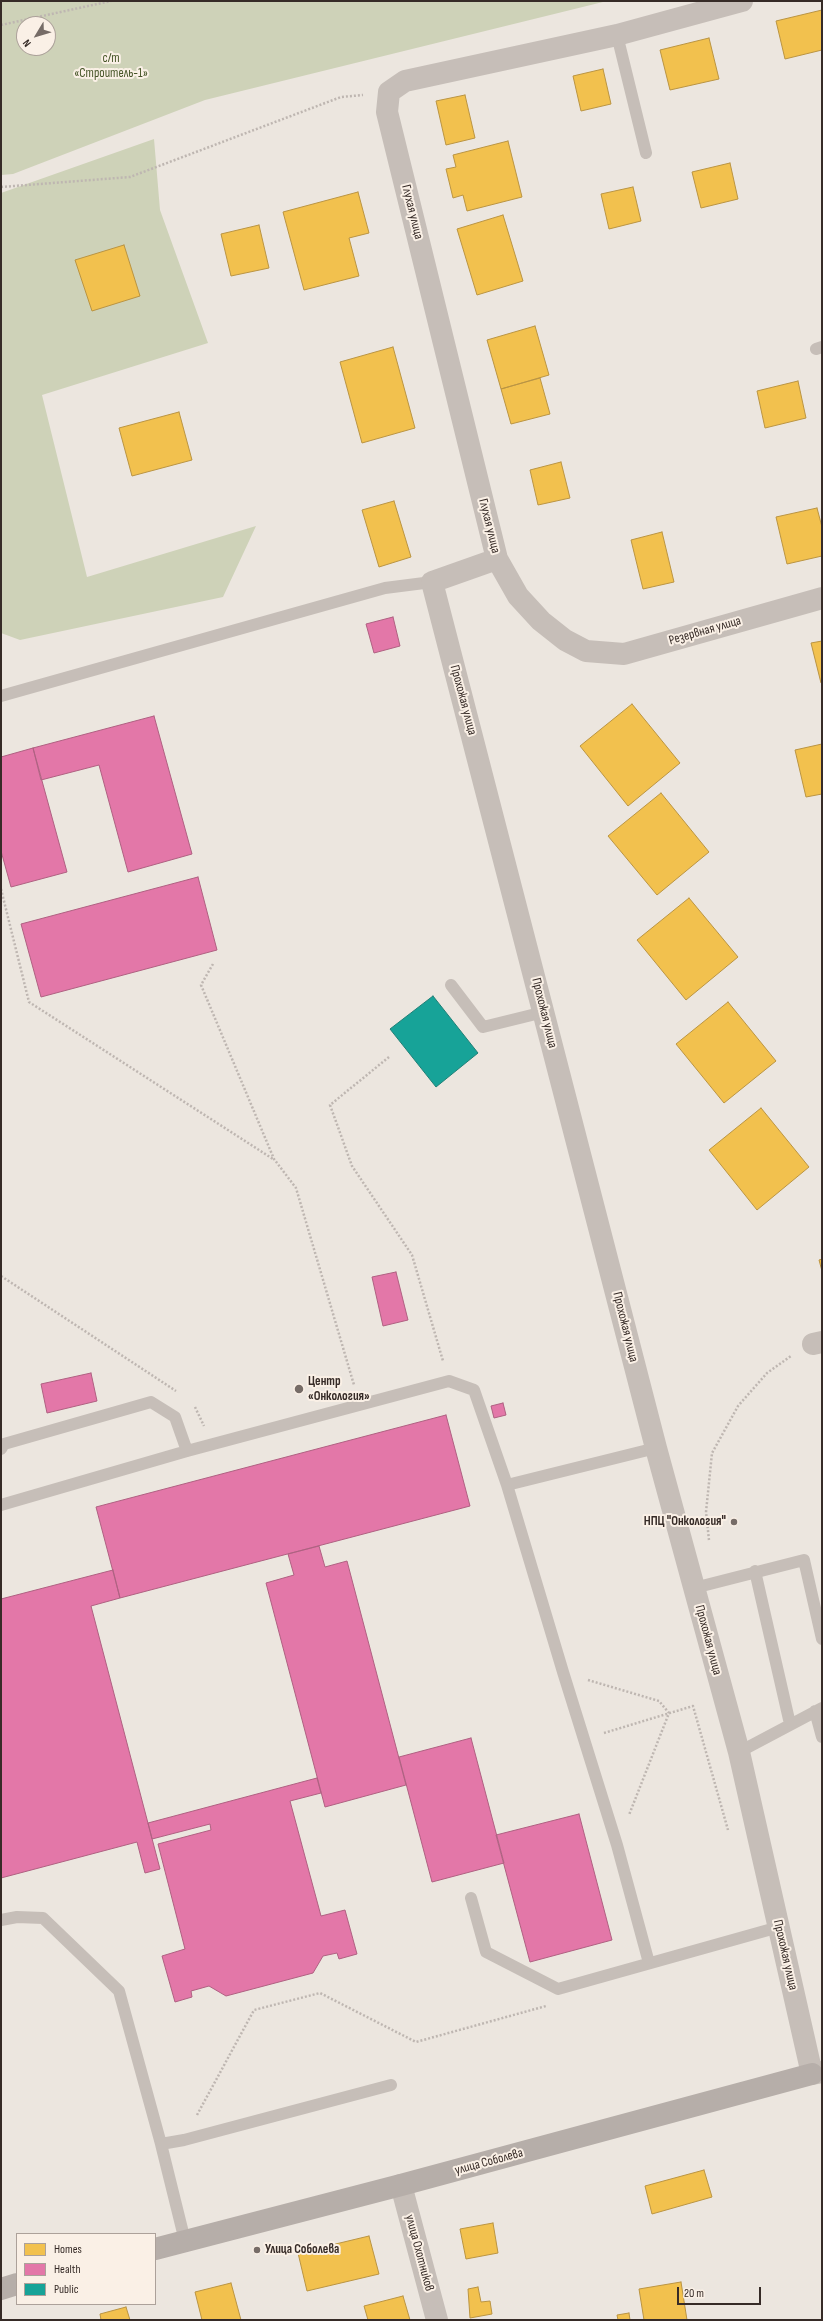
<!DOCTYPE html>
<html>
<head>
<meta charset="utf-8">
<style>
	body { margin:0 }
	#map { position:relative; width:823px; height:2321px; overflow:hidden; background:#ece6df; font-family:"Sofia Sans Condensed",sans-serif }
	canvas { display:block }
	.frame { position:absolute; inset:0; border:2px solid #362b27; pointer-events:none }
	.legend { position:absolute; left:16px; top:2233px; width:140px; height:72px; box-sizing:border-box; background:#faf0e6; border:1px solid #aca19a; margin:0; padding:5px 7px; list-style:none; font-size:12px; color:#362b27 }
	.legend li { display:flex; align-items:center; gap:8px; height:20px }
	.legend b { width:20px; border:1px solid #aca19a }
	.north { position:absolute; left:16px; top:16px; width:40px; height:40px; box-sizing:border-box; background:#faf0e6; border:1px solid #aca19a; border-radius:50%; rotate:232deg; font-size:11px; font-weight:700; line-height:16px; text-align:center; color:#362b27 }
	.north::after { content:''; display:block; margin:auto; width:14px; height:18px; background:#766c67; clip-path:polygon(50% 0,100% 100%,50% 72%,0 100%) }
	.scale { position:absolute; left:677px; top:2287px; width:84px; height:18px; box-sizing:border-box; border:2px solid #362b27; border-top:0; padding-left:5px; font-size:12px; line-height:14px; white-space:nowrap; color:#362b27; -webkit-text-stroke:3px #faf0e6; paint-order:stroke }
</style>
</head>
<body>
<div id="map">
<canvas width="823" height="2321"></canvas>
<div class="frame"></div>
<ul class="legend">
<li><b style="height:11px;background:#f2c14e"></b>Homes</li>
<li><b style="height:11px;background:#e377a8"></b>Health</li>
<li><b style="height:11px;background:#17a398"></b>Public</li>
</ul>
<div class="north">N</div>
<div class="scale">20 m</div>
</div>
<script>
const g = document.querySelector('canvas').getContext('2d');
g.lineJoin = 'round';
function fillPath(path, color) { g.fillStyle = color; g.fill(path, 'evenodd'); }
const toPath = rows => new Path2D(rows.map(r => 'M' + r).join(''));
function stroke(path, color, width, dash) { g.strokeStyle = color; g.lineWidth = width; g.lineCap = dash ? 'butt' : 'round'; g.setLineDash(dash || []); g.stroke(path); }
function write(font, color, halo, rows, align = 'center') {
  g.font = font + ' "Sofia Sans Condensed",sans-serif'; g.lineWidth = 4; g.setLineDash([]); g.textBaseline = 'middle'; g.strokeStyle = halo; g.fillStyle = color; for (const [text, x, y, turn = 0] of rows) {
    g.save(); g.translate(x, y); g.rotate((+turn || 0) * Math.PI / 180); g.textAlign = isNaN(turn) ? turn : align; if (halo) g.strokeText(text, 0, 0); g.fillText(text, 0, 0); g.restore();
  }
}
const green = toPath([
	[1,1,607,1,205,100,13,174,1,175],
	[24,24,48,24,48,48,24,48],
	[154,139,160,210,208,343,42,395,87,577,256,526,223,597,20,640,1,633,1,193]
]);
const homes = toPath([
	[822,10,822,50,785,59,776,21,822,10],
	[709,38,719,79,670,90,660,50,709,38],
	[603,69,611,104,581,111,573,76,603,69],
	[465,95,475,138,446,145,436,101,465,95],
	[508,141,522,197,467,211,463,195,453,198,446,169,456,167,453,155,508,141],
	[730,163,738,199,701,208,692,172,730,163],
	[633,187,641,221,609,229,601,194,633,187],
	[358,192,369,233,349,238,359,276,304,290,283,212,358,192],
	[503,215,523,281,477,295,457,229,503,215],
	[259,225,269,268,231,276,221,234,259,225],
	[124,245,140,296,92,311,75,260,124,245],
	[535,326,549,375,501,389,487,340,535,326],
	[393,347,415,428,362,443,340,362,393,347],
	[540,378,550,414,511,424,501,389,540,378],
	[798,381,806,418,765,428,757,391,798,381],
	[179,412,192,460,132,476,119,428,179,412],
	[561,462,570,498,538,505,530,470,561,462],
	[394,501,411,557,379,567,362,510,394,501],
	[817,508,822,527,822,556,787,564,776,517,817,508],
	[662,532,674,582,643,589,631,540,662,532],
	[822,641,822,683,821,683,811,643,822,641],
	[632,704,680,763,628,806,580,746,632,704],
	[822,744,822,794,806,797,795,750,822,744],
	[661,793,709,852,657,895,608,836,661,793],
	[689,898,738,957,686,1000,637,940,689,898],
	[728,1002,776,1061,724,1103,676,1044,728,1002],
	[761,1108,809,1167,757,1210,709,1150,761,1108],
	[822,1259,822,1271,819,1260,822,1259],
	[704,2170,712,2197,652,2214,645,2186,704,2170],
	[493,2223,498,2253,466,2259,460,2229,493,2223],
	[369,2236,379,2274,307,2291,298,2253,369,2236],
	[681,2282,687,2320,644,2320,639,2289,681,2282],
	[231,2283,241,2320,202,2320,195,2292,231,2283],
	[478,2287,481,2302,490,2301,492,2314,470,2318,468,2289,478,2287],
	[403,2296,410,2320,368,2320,364,2306,403,2296],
	[126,2307,130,2320,101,2320,100,2314,126,2307],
	[629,2313,630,2320,618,2320,617,2315,629,2313]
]);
const health = toPath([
	[393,617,400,646,374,653,366,624,393,617],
	[154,716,192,854,128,872,99,765,41,780,33,748,154,716],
	[33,748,67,872,11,887,1,851,1,757,33,748],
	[198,877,217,950,41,997,21,924,198,877],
	[396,1272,408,1320,383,1326,372,1277,396,1272],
	[91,1373,97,1401,47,1413,41,1384,91,1373],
	[503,1403,506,1415,494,1418,491,1406,503,1403],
	[446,1415,470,1506,120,1598,96,1507,446,1415],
	[319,1546,325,1567,347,1561,406,1785,325,1807,266,1583,294,1575,288,1554,319,1546],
	[113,1570,120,1598,91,1606,160,1869,145,1873,137,1842,1,1878,1,1599,113,1570],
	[471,1738,504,1863,432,1882,399,1757,471,1738],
	[317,1778,321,1793,290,1801,321,1916,345,1910,357,1954,339,1959,337,1953,323,1956,313,1973,226,1996,209,1986,191,1991,192,1997,175,2002,162,1956,185,1949,158,1844,211,1830,210,1824,152,1839,148,1823,317,1778],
	[579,1814,612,1940,530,1962,496,1835,579,1814]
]);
const public = toPath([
	[433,996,478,1053,436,1087,390,1029,433,996]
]);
const path = toPath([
	[1,25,111,1],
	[1,187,130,177,341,97,363,95],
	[1,889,29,1002,273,1159],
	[213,964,201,985,274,1159,296,1188,354,1385],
	[389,1057,330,1105,352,1166,412,1255,443,1361],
	[1,1276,176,1391],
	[195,1407,204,1426],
	[709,1540,706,1512,712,1453,738,1406,767,1373,791,1356],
	[588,1680,659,1701,669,1713,629,1815],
	[604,1733,693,1706,728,1830],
	[197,2115,254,2010,320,1993,416,2042,546,2006]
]);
const lane = toPath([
	[617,35,646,153],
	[816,349,822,347],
	[1,696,385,588,432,582],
	[451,985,483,1027,544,1012],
	[1,1449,4,1444,151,1402,175,1417,187,1451],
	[507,1485,656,1448],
	[1,1505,187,1451,449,1381,474,1390,507,1485,563,1672,617,1845,649,1963],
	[755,1571,790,1724],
	[694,1588,804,1560,822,1639],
	[815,1711,822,1737],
	[739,1752,822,1708],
	[471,1898,486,1952,558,1989,779,1927],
	[1,1920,17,1917,43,1918,119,1991,161,2144,185,2241],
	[161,2144,184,2140,391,2085]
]);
const street = toPath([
	[742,1,617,35,405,81,389,92,387,112,497,559,518,596,541,621,565,640,586,651,624,654,822,598],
	[497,559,432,582,656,1448,739,1752,812,2074,822,2072],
	[813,1344,822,1342],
	[401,2185,437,2320]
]);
const secondary = toPath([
	[155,2249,401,2185,812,2074],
	[1,2289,17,2284]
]);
const markers = [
	[299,1389,5,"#766c67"],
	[734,1522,4,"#766c67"],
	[257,2250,4,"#766c67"]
];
const parkNames = [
	["с/т",111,59],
	["«Строитель-1»",111,74]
];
const streetNames = [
	["Глухая улица",412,212,76],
	["Глухая улица",489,526,76],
	["Резервная улица",705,631,-16],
	["Прохожая улица",463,700,75],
	["Прохожая улица",544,1013,76],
	["Прохожая улица",625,1327,76],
	["Прохожая улица",708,1640,75],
	["Прохожая улица",785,1955,77],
	["улица Соболева",489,2162,-15],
	["улица Охотников",419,2253,75]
];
const poiNames = [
	["Центр",308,1382],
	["«Онкология»",308,1397],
	["НПЦ \"Онкология\"",726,1522,"right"],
	["Улица Соболева",265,2250]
];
fillPath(green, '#ced2b8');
fillPath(homes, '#f2c14e');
stroke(homes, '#ba9442', 1);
fillPath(health, '#e377a8');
stroke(health, '#af6081', 1);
fillPath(public, '#17a398');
stroke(public, '#207f76', 1);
stroke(path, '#beb6b1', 2.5, [2, 2]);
stroke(lane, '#c6beb8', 12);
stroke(street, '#c6beb8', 22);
stroke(secondary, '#b6aea9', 22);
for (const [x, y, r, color] of markers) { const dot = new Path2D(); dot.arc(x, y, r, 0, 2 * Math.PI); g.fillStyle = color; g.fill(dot); stroke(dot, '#faf0e6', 1.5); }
write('13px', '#475629', '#faf0e6', parkNames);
write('13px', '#362b27', '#faf0e6', streetNames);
write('bold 13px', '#362b27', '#faf0e6', poiNames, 'left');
</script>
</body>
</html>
